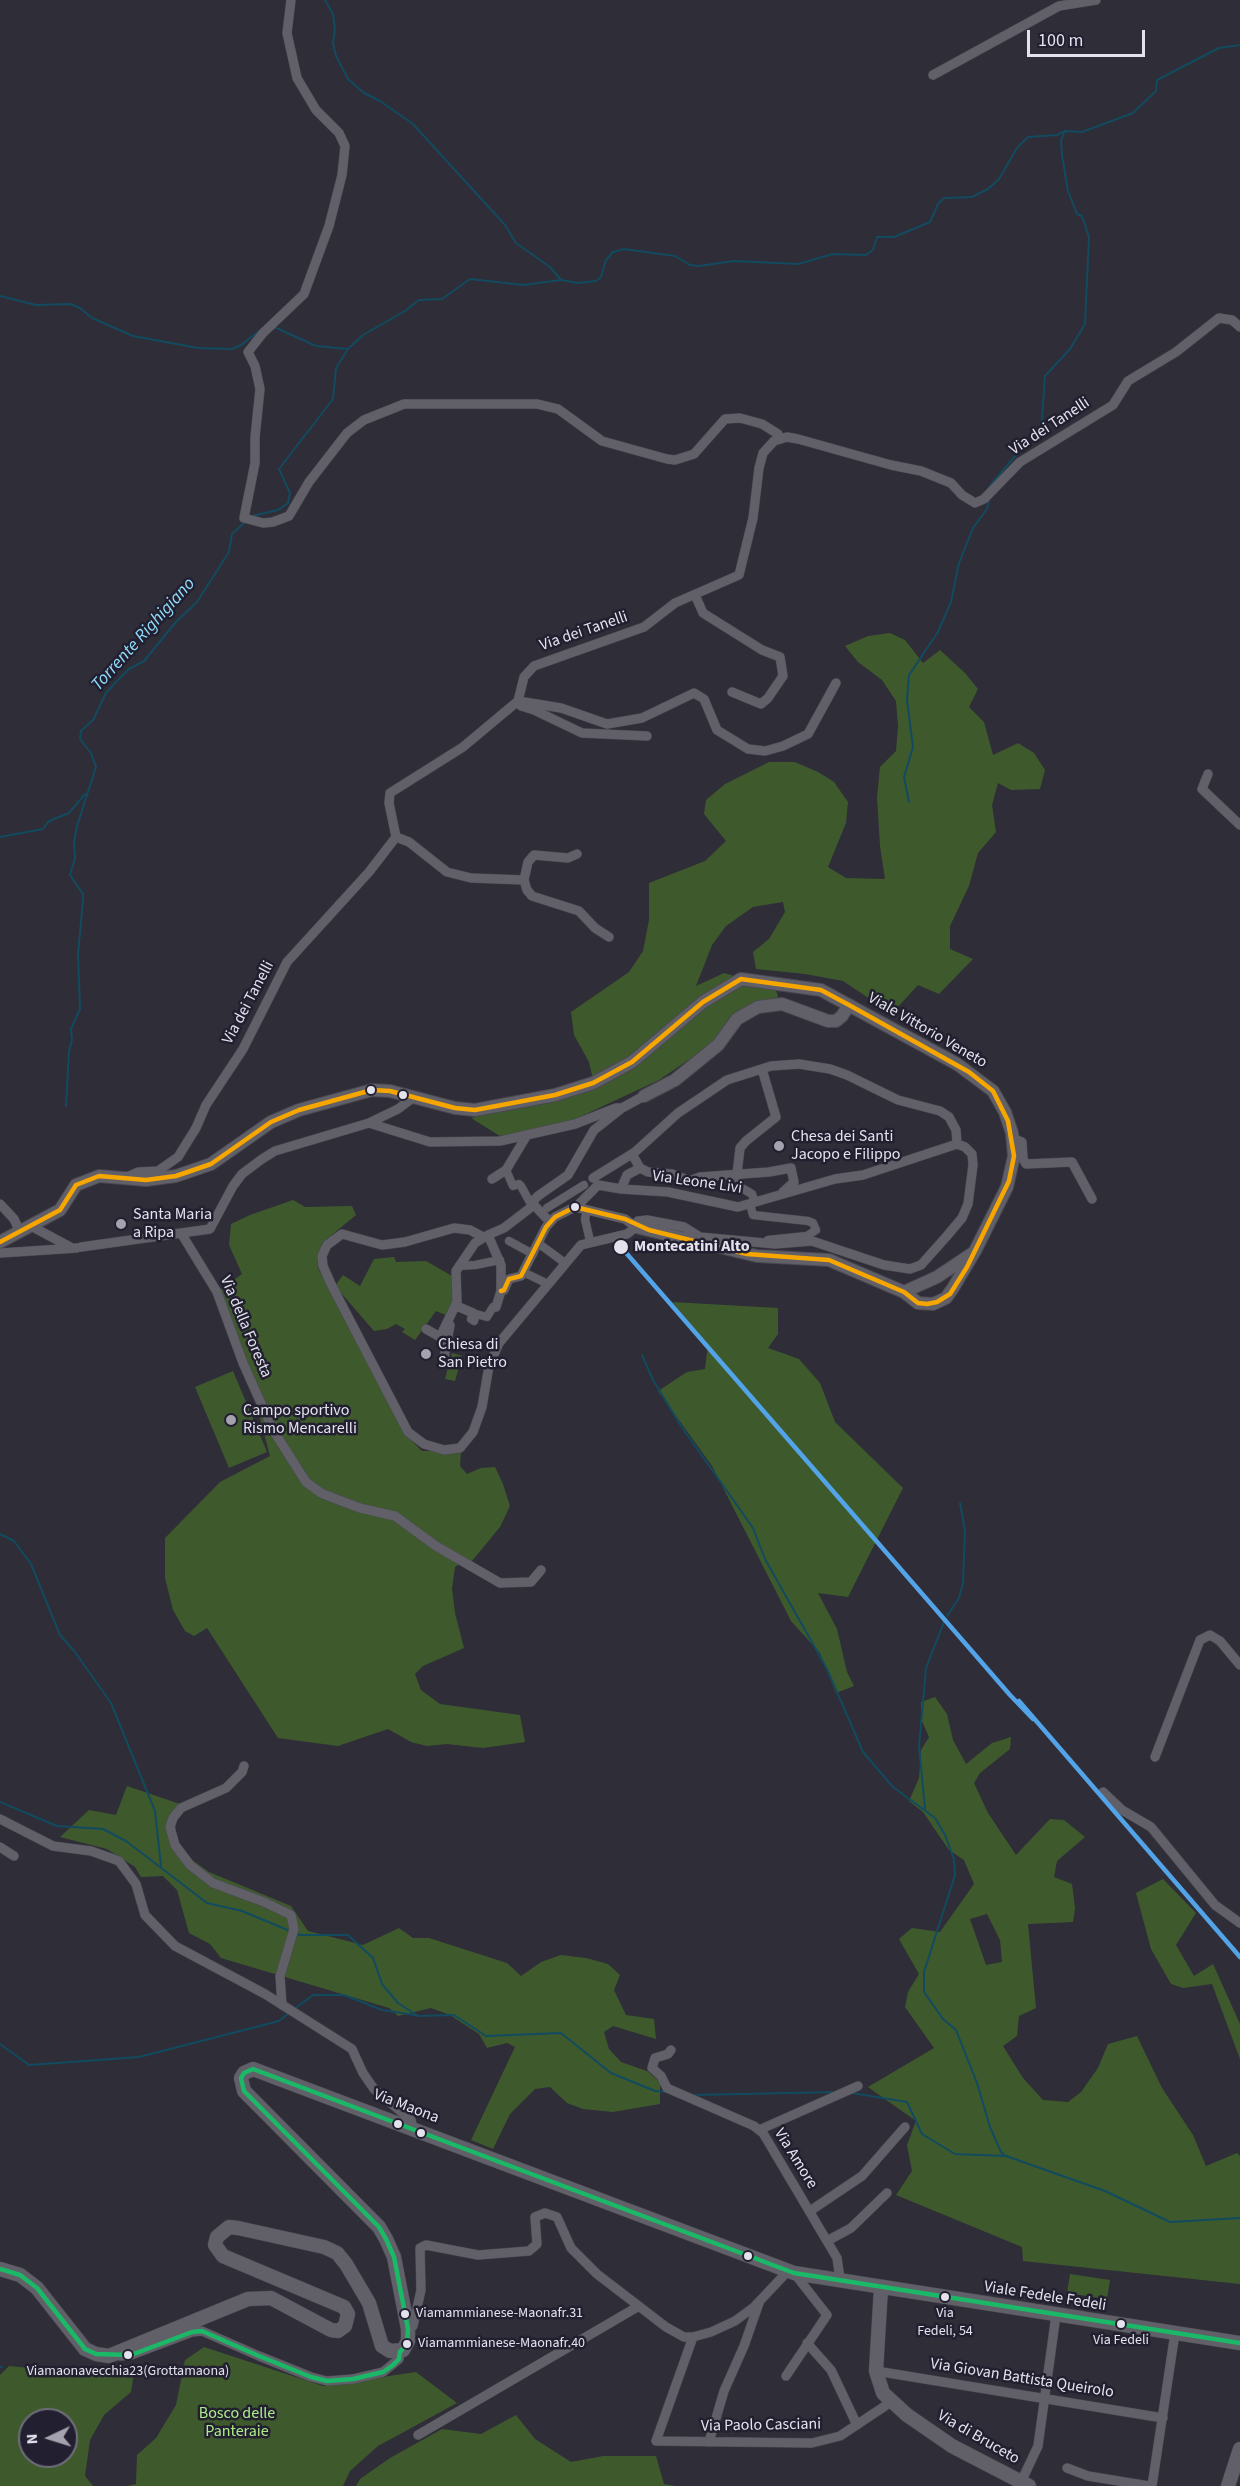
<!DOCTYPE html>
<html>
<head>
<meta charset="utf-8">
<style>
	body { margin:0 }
	#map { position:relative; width:1240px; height:2486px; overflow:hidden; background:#2f2d37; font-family:"Source Sans 3",sans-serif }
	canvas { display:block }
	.north { position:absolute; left:18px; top:2408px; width:60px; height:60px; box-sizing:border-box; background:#222030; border:2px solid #6f6e7c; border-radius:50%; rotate:266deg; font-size:16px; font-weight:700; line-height:24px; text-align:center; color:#e3e2ed }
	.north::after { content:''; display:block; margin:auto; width:21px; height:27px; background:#a4a3ad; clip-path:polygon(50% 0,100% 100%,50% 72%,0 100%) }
	.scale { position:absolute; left:1027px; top:30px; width:118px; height:27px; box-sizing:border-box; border:3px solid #e3e2ed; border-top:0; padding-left:8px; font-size:18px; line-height:21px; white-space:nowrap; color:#e3e2ed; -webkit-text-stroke:4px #222030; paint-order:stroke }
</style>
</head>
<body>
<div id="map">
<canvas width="1240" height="2486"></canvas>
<div class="north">N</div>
<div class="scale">100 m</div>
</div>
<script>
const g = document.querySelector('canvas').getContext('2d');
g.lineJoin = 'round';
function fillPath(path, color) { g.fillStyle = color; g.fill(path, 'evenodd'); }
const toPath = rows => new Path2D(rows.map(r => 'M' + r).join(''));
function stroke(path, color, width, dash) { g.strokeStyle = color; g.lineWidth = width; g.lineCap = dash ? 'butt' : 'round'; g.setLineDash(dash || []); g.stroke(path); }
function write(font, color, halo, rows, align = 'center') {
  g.font = font + ' "Source Sans 3",sans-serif'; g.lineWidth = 5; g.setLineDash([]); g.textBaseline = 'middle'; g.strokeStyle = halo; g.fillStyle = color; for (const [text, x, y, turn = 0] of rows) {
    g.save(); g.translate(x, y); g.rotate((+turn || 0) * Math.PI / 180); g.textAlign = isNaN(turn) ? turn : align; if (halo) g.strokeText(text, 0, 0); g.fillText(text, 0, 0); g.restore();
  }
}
const green = toPath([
	[890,633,905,640,923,663,940,650,965,673,978,689,969,707,984,722,993,755,1018,743,1034,753,1045,770,1040,789,1011,790,998,783,992,805,996,832,978,853,969,886,950,926,950,949,973,959,939,994,918,985,896,1009,870,999,843,981,805,974,756,969,753,952,769,939,785,912,783,902,753,907,726,926,712,945,696,986,724,973,775,988,778,996,775,1001,659,1080,571,1121,500,1136,471,1118,546,1102,595,1088,589,1062,574,1035,571,1012,629,972,643,951,649,920,649,883,705,861,726,841,704,814,706,800,725,784,769,762,795,762,818,772,834,782,848,802,846,823,828,867,846,878,885,879,880,846,877,797,880,767,896,751,898,726,896,701,882,680,858,662,845,646,868,636],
	[293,1200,305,1207,352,1206,356,1215,322,1243,318,1268,407,1436,422,1451,461,1451,460,1466,467,1474,481,1468,495,1467,503,1484,510,1506,500,1527,472,1561,461,1563,455,1567,452,1589,455,1613,464,1648,423,1666,415,1674,421,1690,440,1704,520,1715,525,1742,483,1748,447,1744,427,1746,411,1742,388,1729,338,1746,278,1738,207,1628,194,1636,185,1631,173,1610,165,1578,165,1538,220,1482,270,1456,249,1377,217,1292,242,1274,229,1245,231,1224,250,1215],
	[394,1257,396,1262,426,1261,452,1276,453,1301,446,1315,436,1311,415,1340,402,1332,405,1329,396,1324,387,1329,374,1331,335,1286,343,1275,360,1286,374,1259],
	[672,1302,778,1308,778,1334,768,1348,799,1359,820,1383,835,1422,903,1488,848,1597,818,1593,837,1629,847,1672,854,1686,836,1693,820,1653,791,1621,712,1466,658,1391,687,1372,705,1369,708,1345],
	[452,1353,462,1356,455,1381,445,1379],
	[233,1371,267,1452,229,1468,195,1387],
	[935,1697,947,1714,953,1740,966,1764,992,1743,1011,1737,1010,1749,980,1773,974,1783,988,1813,1016,1855,1050,1819,1064,1820,1085,1837,1057,1861,1054,1877,1072,1884,1075,1908,1073,1922,1028,1924,1036,2008,1019,2016,1017,2036,1003,2046,1023,2078,1043,2100,1068,2102,1081,2092,1098,2068,1108,2044,1137,2036,1162,2088,1193,2135,1206,2166,1237,2153,1240,2156,1240,2284,1023,2261,1022,2247,896,2195,912,2171,907,2145,916,2121,868,2087,934,2048,905,2007,908,1992,919,1974,899,1939,912,1928,940,1932,974,1884,964,1860,949,1850,923,1812,909,1801,919,1778,921,1750,929,1737,921,1719,921,1702],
	[987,1914,1000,1940,1002,1962,986,1965,970,1919],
	[127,1786,180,1804,175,1819,176,1836,184,1854,209,1872,291,1906,308,1931,363,1945,399,1928,413,1938,429,1938,507,1963,521,1976,541,1962,561,1955,586,1958,608,1964,620,1975,614,1990,626,2015,654,2019,656,2039,613,2026,604,2032,609,2049,621,2062,647,2071,660,2082,660,2104,613,2112,583,2109,567,2103,550,2087,535,2089,510,2114,493,2149,471,2140,515,2047,507,2043,487,2048,479,2034,450,2015,431,2008,398,2016,389,2008,221,1958,210,1944,189,1933,177,1890,163,1876,141,1877,135,1867,107,1849,60,1837,89,1810,116,1815],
	[1163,1879,1196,1913,1176,1945,1194,1976,1213,1964,1240,2024,1240,2059,1212,1984,1183,1988,1171,1984,1151,1949,1136,1893],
	[1070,2274,1110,2280,1107,2299,1067,2293],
	[204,2347,323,2386,416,2372,457,2403,378,2446,350,2471,343,2486,127,2486,136,2484,137,2455,156,2438,176,2405,185,2360],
	[9,2366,40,2369,65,2367,85,2377,135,2366,131,2392,104,2415,90,2440,85,2476,93,2486,0,2486,0,2375],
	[30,2420,66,2420,66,2456,30,2456],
	[516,2415,535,2439,571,2462,603,2456,656,2456,664,2484,675,2486,356,2486,360,2479,390,2458,442,2429,481,2434]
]);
const stream = toPath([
	[325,0,333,14,335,29,333,43,336,56,348,79,364,93,380,101,413,124,505,225,516,243,550,267,561,280],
	[0,296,36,305,71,304,80,308,92,318,133,336,198,348,232,349,241,345,263,328],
	[274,327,316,346,348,349],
	[989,487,1021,449,1041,433,1045,376,1070,349,1085,324,1089,237,1082,216,1077,214,1068,191,1062,155,1061,141,1064,133],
	[252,516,278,510,288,503,290,493,279,469,333,399,336,368,348,349,363,335,405,311,419,300,442,299,470,279,523,285,561,280,578,283,596,281,601,277,606,260,613,252,624,249,675,256,690,265,699,266,734,261,798,264,833,254,866,255,873,250,877,237,894,237,930,222,938,204,944,198,972,197,988,189,999,179,1017,148,1028,137,1057,135,1065,131,1082,132,1133,113,1156,91,1157,80,1219,48,1240,45],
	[909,802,904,777,913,747,907,700,909,675,938,632,951,602,959,563,973,528,987,509,990,496],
	[0,837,43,829,49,821,69,813,85,794],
	[66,1106,69,1051,72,1040,71,1029,80,1009,78,954,83,900,83,894,70,875,75,858,74,842,77,826,96,767,91,753,80,739,81,731,93,720,106,693,117,681,129,669,144,661,175,623,197,602,229,552,232,534,245,522],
	[642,1355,653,1380,681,1426,753,1528,765,1559,827,1669,863,1752,893,1787,935,1818,945,1835,954,1859,955,1875,924,1972,924,1992,943,2019,956,2030,977,2083,990,2127,1001,2152,1006,2156],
	[0,1534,14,1541,31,1564,60,1635,75,1652,111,1703,155,1811,161,1866],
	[947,1616,959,1598,963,1583,965,1531,960,1503],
	[0,1802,57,1826,103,1829,126,1841,207,1903,242,1911,290,1931],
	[925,1809,919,1746,926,1668,944,1622],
	[296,1933,300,1935,348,1935,373,1958,382,1984,398,2003,418,2016,454,2015,486,2036,561,2033,611,2073,655,2091,667,2092],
	[293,2010,313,1995,344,1995,382,2010,415,2015],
	[0,2044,29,2065,139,2057,279,2021,289,2013],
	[852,2093,907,2102,922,2134,955,2154,1006,2156,1105,2191,1170,2222,1240,2218],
	[693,2095,837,2092],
	[0,2367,2,2367]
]);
const pedestrian = toPath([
	[506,1170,513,1186,519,1184,521,1186,532,1206],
	[737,1174,740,1187,752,1194,755,1202],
	[750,1204,753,1215,808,1221,813,1223,816,1230,807,1236,768,1240],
	[547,1208,584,1185],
	[587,1210,585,1219,590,1241],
	[509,1241,533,1254],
	[538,1243,565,1263],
	[459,1266,475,1265,500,1260],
	[523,1272,548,1284],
	[473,1313,471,1319,474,1321,476,1314,487,1317,493,1307,496,1307]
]);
const minor = toPath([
	[291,0,287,33,297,78,316,110,339,133,345,146,342,175,329,226,304,294,263,333,248,352,255,366,260,389,255,437,255,463,244,518,263,523,273,522,289,516,309,482,347,433,364,420,404,404,537,404,558,409,602,441,667,459,675,460,694,454,725,419,740,418,762,424,778,434,779,438],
	[933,75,1059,6,1096,0],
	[695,595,703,613,762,650,780,657,783,676,768,698,761,704,732,692],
	[518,701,561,708,607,724,642,718,694,693,704,699,717,730,748,749,765,751,783,746,808,734,836,683],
	[521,706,534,710,582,733,647,736],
	[1208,774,1202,789,1240,825],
	[396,837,389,803,390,793,463,747,518,701,524,677,534,666,644,627,675,603,739,575,753,518,759,468,763,453,774,441,787,437,798,439,891,465,921,471,951,483,962,495,975,503,984,499,1020,462,1113,405,1128,381,1176,352,1219,318,1232,320,1240,327],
	[396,837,409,842,447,872,471,878,524,880],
	[577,854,568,858,534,855,528,862,524,880,527,890,532,896,579,911,595,928,609,937],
	[369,1123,430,1142,500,1141,575,1124,616,1108,622,1108],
	[1013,1138,1022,1142,1023,1159,1026,1164,1072,1162,1092,1199],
	[632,1154,640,1168,648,1172,672,1174,690,1181,700,1177,769,1172,791,1168,794,1182,783,1192],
	[737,1174,740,1148,746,1141,776,1117,762,1069],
	[127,1177,138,1172,158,1171,178,1157,196,1128,206,1105,243,1049,287,962,369,872,396,837],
	[593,1178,635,1152,678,1113,727,1080,771,1066,799,1064,830,1069,847,1075,898,1100,940,1111,949,1117,956,1130,957,1144],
	[492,1179,506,1170,527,1135],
	[621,1189,627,1175,640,1168],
	[0,1204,14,1219,20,1232],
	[534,1205,533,1201,538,1196,568,1175,594,1130,622,1108,644,1096],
	[578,1208,580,1203,598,1185,621,1189,668,1192,738,1207,835,1179,863,1175,957,1144],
	[31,1226,72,1248],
	[181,1233,217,1292,243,1363,273,1430,306,1482,321,1493,336,1499,360,1508,395,1516,436,1546,500,1583,531,1582,541,1570],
	[483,1237,470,1230,454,1228,405,1242,382,1245,342,1234,327,1245,322,1256,323,1266,331,1284,408,1432,424,1444,444,1450,460,1448,473,1432,482,1407,489,1366,499,1343,581,1245,627,1234,636,1227,638,1221,647,1220,684,1227,700,1237,775,1244,812,1241,884,1265,910,1269,921,1265,946,1237,962,1218,968,1204,973,1165,972,1154,965,1147,957,1144],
	[81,1247,210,1229,233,1186,242,1174,262,1159,275,1151,369,1123,398,1109,414,1097],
	[0,1253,77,1248],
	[501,1291,504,1290,509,1279,521,1276,546,1227,555,1217,575,1207,625,1219,636,1227],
	[459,1307,473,1313],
	[496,1307,501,1291,501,1265,488,1235,504,1228,534,1205,550,1222],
	[426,1329,440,1337,457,1302,456,1271,475,1243,488,1235],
	[444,1358,450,1325],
	[1155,1757,1200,1640,1210,1635,1220,1641,1240,1665],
	[244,1766,242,1772,226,1788,181,1808,173,1818,170,1827,175,1845,190,1865,213,1883,264,1902,291,1915,294,1929,280,1976,282,2005],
	[1103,1792,1122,1810,1151,1827,1215,1905,1240,1923],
	[0,1819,53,1846,91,1851,119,1861,136,1884,145,1915,175,1946,265,1994,352,2049,363,2073,374,2089,411,2120,413,2128],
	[0,1847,14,1856],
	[671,2050,668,2054,655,2058,652,2068,661,2076,667,2088,754,2126,763,2133,837,2258,840,2279],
	[759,2130,858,2086],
	[810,2211,862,2176,905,2127],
	[827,2241,851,2228,887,2193],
	[788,2271,754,2307,735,2321,711,2332,693,2337,656,2441,812,2443,840,2436,891,2402],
	[408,2329,413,2326,421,2290,420,2248,426,2245,478,2255,529,2251,537,2244,535,2217,545,2213,557,2217,571,2248,597,2274,666,2327,684,2337,693,2337],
	[807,2343,831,2370,857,2425],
	[120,2356,131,2355,192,2332,202,2331,259,2356,311,2377,327,2381,353,2379,383,2372,399,2359,400,2352],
	[876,2371,1163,2418],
	[786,2376,827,2315,794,2273],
	[418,2435,639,2306],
	[709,2442,724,2391,744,2346,759,2303],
	[1067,2468,1088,2476,1149,2486],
	[1021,2482,1038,2446,1056,2315],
	[1152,2486,1175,2333]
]);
const tertiary = toPath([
	[644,1096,675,1080,718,1045,737,1019,758,1007,782,1004,828,1021,836,1021,842,1016,849,1005],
	[0,1242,60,1210,76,1185,99,1176,146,1180,176,1176,211,1164,271,1122,299,1110,372,1090,390,1091,455,1108,475,1110,555,1095,593,1083,632,1062,703,1002,741,979,821,990,957,1064,993,1091,1005,1112,1012,1133,1014,1156,1007,1187,975,1251,953,1288,946,1298,933,1304,918,1303,904,1292,829,1260,757,1256,636,1227],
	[904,1292,937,1277,973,1253]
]);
const secondary = toPath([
	[0,2269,20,2275,37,2288,85,2349,96,2354,109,2356,248,2299,271,2298,331,2330,338,2331,345,2326,348,2314,344,2307,223,2256,215,2245,217,2237,229,2227,238,2228,324,2247,337,2253,346,2264,369,2303,382,2346,390,2351,403,2350,408,2341,408,2329,394,2257,386,2239,379,2227,244,2091,241,2078,244,2073,253,2069,794,2273,1240,2343],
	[881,2288,876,2371,883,2393,907,2415,952,2446,1029,2486],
	[1228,2486,1240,2449]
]);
const bus1 = toPath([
	[0,2269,20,2275,37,2288,85,2349,96,2354,131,2355,192,2332,202,2331,259,2356,311,2377,327,2381,353,2379,383,2372,393,2365,399,2359,400,2352,407,2344,408,2329,394,2257,386,2239,379,2227,244,2091,241,2078,244,2073,253,2069,794,2273,1240,2343]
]);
const bus2 = toPath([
	[0,1242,60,1210,76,1185,99,1176,146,1180,176,1176,211,1164,271,1122,299,1110,372,1090,390,1091,455,1108,475,1110,555,1095,593,1083,632,1062,703,1002,741,979,821,990,849,1005,969,1072,993,1091,1008,1121,1014,1156,1009,1181,967,1267,950,1294,937,1302,927,1304,918,1303,904,1292,829,1260,747,1254,649,1230,625,1219,575,1207,555,1217,546,1227,521,1276,509,1279,504,1290,501,1291]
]);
const tram1 = toPath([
	[621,1247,1010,1695,1033,1719],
	[1019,1701,1240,1957]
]);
const markers = [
	[371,1090,5,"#e3e2ed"],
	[403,1095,5,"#e3e2ed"],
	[779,1146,6,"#a4a3ad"],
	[575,1207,5,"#e3e2ed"],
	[121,1224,6,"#a4a3ad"],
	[621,1247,8,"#e3e2ed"],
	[426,1354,6,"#a4a3ad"],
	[231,1420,6,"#a4a3ad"],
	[398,2124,5,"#e3e2ed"],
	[421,2133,5,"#e3e2ed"],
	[748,2256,5,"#e3e2ed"],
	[945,2297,5,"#e3e2ed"],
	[405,2314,5,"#e3e2ed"],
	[1121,2324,5,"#e3e2ed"],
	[407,2344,5,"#e3e2ed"],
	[128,2355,5,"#e3e2ed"]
];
const busNames = [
	["Viamammianese-Maonafr.31",416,2314,"left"],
	["Via",945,2314],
	["Fedeli, 54",945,2332],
	["Via Fedeli",1121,2341],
	["Viamammianese-Maonafr.40",418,2344,"left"],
	["Viamaonavecchia23(Grottamaona)",128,2372]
];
const streetNames = [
	["Via dei Tanelli",1050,427,-33],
	["Via dei Tanelli",584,632,-19],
	["Via dei Tanelli",249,1003,-62],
	["Viale Vittorio Veneto",927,1031,30],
	["Via Leone Livi",697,1183,8],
	["Via della Foresta",245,1327,67],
	["Via Maona",406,2107,21],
	["Via Amore",795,2159,58],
	["Viale Fedele Fedeli",1045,2297,9],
	["Via Giovan Battista Queirolo",1022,2379,9],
	["Via Paolo Casciani",761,2426,-1],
	["Via di Bruceto",978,2438,30]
];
const poiNames = [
	["Chesa dei Santi",791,1137],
	["Jacopo e Filippo",791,1155],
	["Santa Maria",133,1215],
	["a Ripa",133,1233],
	["Chiesa di",438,1345],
	["San Pietro",438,1363],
	["Campo sportivo",243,1411],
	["Rismo Mencarelli",243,1429]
];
const stopNames = [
	["Montecatini Alto",634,1247]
];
const parkNames = [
	["Bosco delle",237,2414],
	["Panteraie",237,2432]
];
const waterNames = [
	["Torrente Righigiano",144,635,-48]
];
fillPath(green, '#3e5a2d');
stroke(stream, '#124b5f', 2);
stroke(pedestrian, '#494850', 9);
stroke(minor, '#494850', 10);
stroke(tertiary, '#494850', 14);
stroke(secondary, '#494850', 15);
stroke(pedestrian, '#616068', 8);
stroke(minor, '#616068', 9);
stroke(tertiary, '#616068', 12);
stroke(secondary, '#616068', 14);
stroke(bus1, '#1ab867', 4.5);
stroke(bus2, '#f7a600', 4.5);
stroke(tram1, '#53a3e8', 4.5);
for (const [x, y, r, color] of markers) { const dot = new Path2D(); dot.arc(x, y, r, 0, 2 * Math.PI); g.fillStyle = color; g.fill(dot); stroke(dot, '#222030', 2); }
write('14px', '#e3e2ed', '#222030', busNames);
write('16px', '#e3e2ed', '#222030', streetNames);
write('16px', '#e3e2ed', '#222030', poiNames, 'left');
write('bold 16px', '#e3e2ed', '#222030', stopNames, 'left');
write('16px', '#adec87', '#222030', parkNames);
write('italic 18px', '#91defd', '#222030', waterNames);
</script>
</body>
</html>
